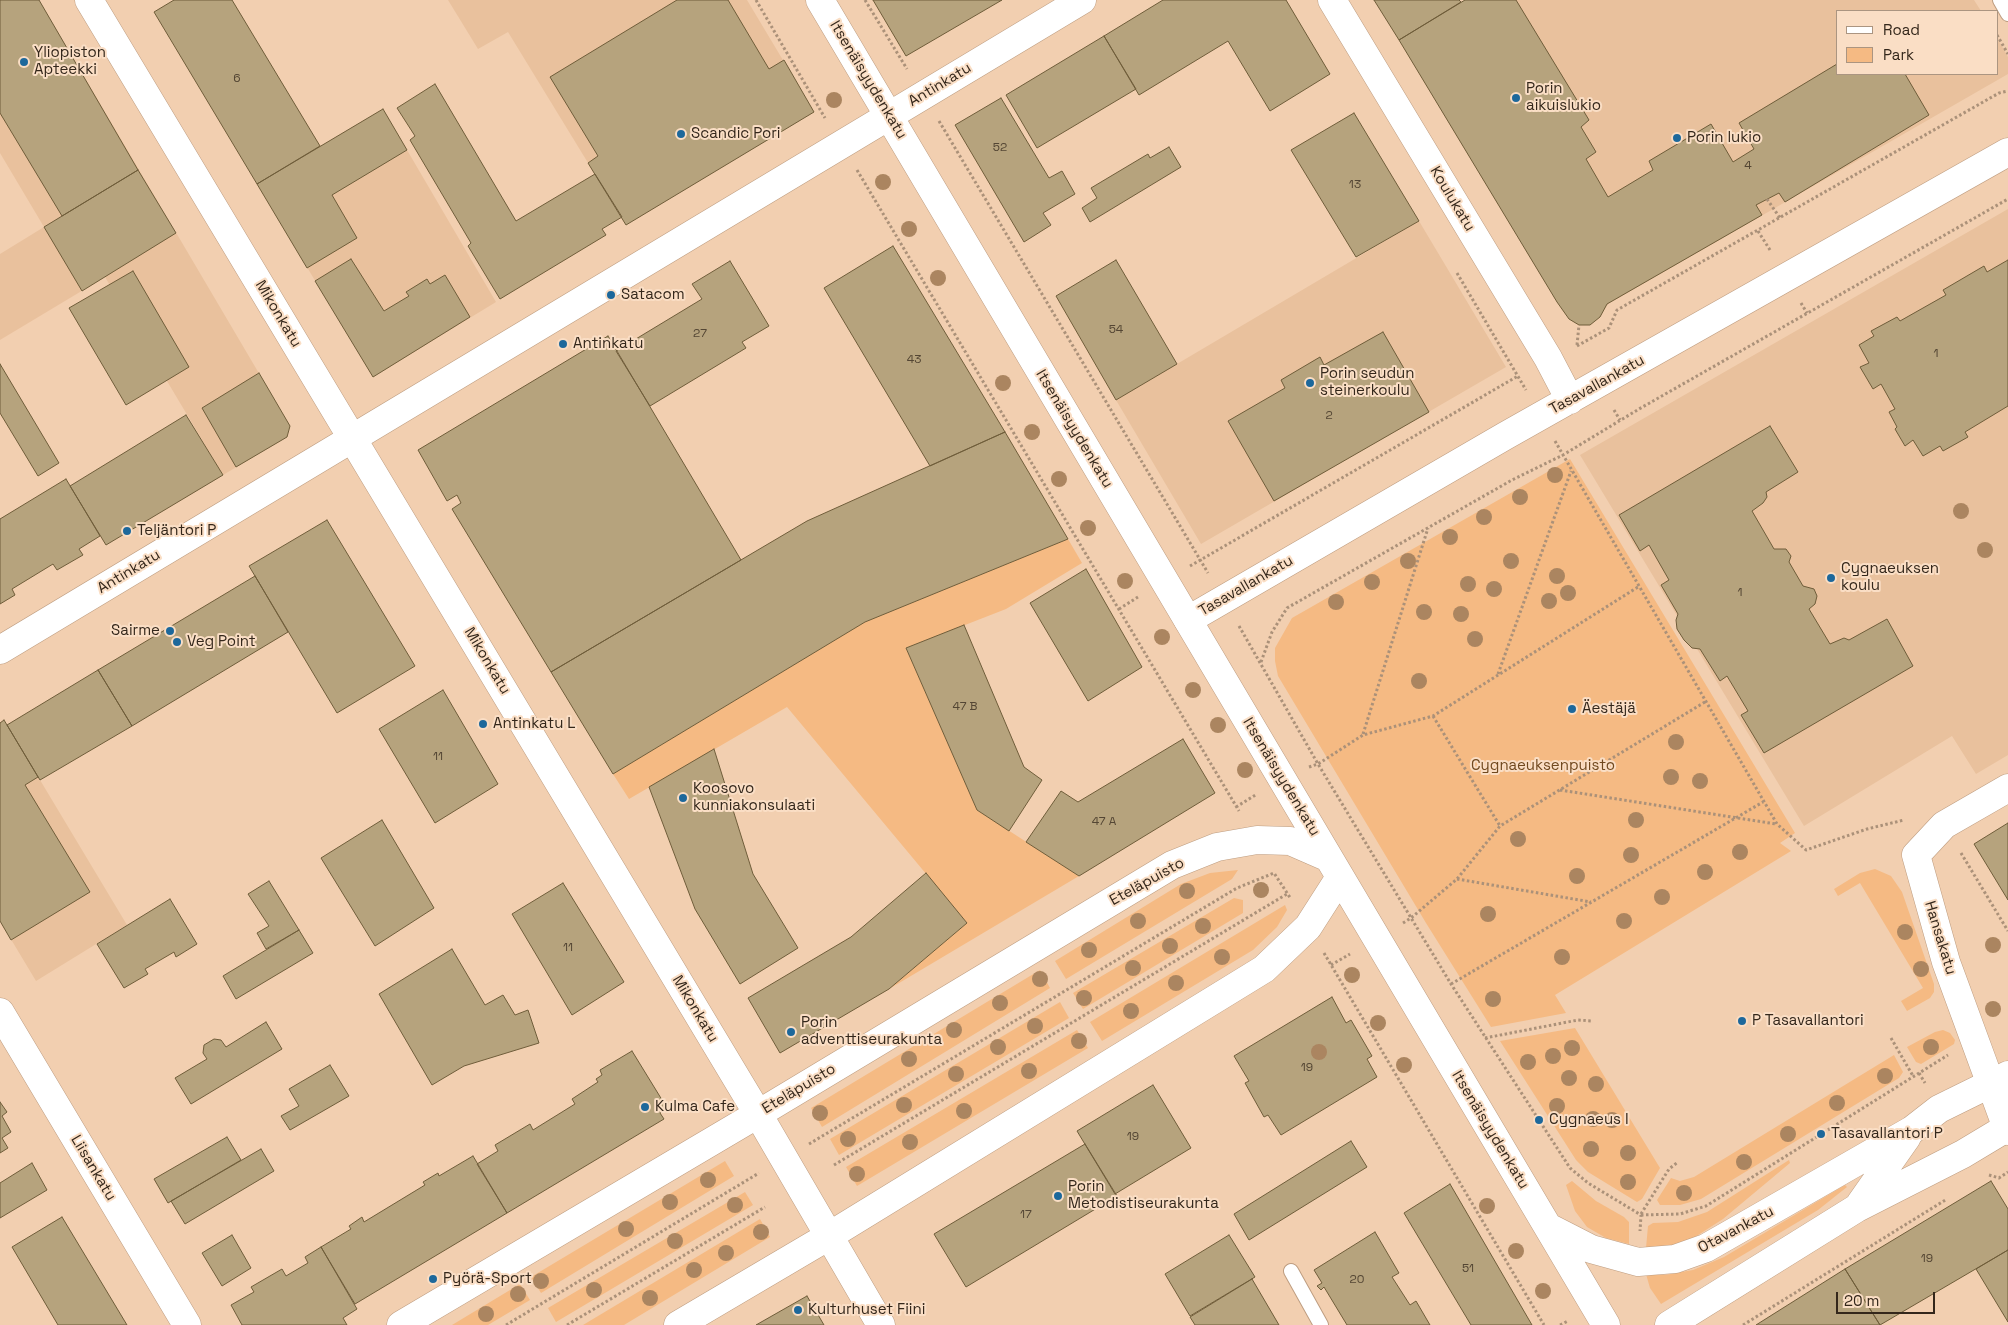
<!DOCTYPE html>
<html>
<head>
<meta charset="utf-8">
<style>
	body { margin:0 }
	#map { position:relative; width:2008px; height:1325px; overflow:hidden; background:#f2cfb0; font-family:"Space Grotesk",sans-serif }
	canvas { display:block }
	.legend { position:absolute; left:1836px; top:10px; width:162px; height:65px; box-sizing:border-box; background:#fadec5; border:1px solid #ab9581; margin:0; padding:6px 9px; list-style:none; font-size:15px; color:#34271b }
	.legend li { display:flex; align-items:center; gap:10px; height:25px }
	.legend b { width:25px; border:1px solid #ab9581 }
	.scale { position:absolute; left:1836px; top:1292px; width:99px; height:22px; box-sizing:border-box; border:2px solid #34271b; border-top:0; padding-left:6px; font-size:15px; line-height:18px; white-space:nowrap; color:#34271b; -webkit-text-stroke:4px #fadec5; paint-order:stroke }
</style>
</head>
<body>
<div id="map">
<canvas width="2008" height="1325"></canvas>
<ul class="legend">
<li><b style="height:6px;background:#fff"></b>Road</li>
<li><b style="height:14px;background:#f5ba83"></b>Park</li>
</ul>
<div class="scale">20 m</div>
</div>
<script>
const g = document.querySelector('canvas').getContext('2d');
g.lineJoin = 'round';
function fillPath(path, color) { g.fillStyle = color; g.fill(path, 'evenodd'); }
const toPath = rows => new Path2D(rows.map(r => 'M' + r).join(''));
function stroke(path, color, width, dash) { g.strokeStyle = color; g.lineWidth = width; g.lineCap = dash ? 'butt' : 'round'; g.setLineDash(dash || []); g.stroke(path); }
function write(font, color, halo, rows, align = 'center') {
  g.font = font + ' "Space Grotesk",sans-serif'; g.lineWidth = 4; g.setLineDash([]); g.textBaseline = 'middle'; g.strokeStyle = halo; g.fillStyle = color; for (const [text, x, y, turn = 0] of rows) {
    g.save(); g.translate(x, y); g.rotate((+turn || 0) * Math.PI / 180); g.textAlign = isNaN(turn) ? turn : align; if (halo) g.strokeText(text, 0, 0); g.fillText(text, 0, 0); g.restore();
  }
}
const built = toPath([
	[0,0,39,0,290,426,287,437,223,475,105,277,0,340,0,254,44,227,0,153],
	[448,0,747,0,814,112,626,225,508,32,478,49],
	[1465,0,1974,0,1981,11,1837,11,1837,74,1997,74,1997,38,2008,57,2008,74,1608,304,1600,317,1590,325,1579,325,1569,319,1557,302,1399,40],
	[383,109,496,302,373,377,257,184],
	[2008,209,2008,755,1976,774,1952,736,1804,826,1580,455],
	[1419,221,1506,367,1201,544,1116,400],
	[4,720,127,925,36,981,0,921,0,723]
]);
const green = toPath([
	[1570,459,1795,833,1780,843,1791,851,1555,995,1566,1013,1491,1027,1426,923,1278,676,1275,661,1275,648,1292,618],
	[1068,539,1082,563,1006,609,906,648,977,810,1079,876,889,989,967,923,787,707,629,799,613,774,865,622],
	[1875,869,1891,876,1902,892,1934,984,1934,992,1930,998,1907,1011,1901,1001,1923,988,1860,883,1838,896,1834,889,1860,873],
	[1238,870,1232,879,1066,979,1055,961,1181,884,1210,873],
	[1234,898,1243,900,1243,913,1083,1009,1073,993],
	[1285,905,1287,910,1277,927,1253,950,1102,1041,1090,1022],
	[1040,970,1050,988,822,1127,811,1108],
	[1060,1002,1069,1018,839,1155,830,1139],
	[1575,1028,1660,1168,1642,1199,1637,1202,1588,1172,1576,1160,1500,1041],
	[1077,1030,1088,1048,857,1186,846,1167],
	[1943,1030,1950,1033,1955,1040,1954,1044,1921,1064,1916,1062,1907,1047,1935,1032],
	[1894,1055,1903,1072,1899,1078,1701,1199,1680,1205,1660,1205,1657,1200,1671,1178,1680,1181,1694,1177],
	[1789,1160,1790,1163,1723,1219,1695,1237,1667,1247,1646,1248,1648,1226,1653,1223,1678,1222,1707,1212],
	[725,1161,734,1176,541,1293,531,1277],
	[1572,1181,1596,1201,1624,1217,1629,1222,1629,1244,1606,1238,1587,1227,1575,1211,1566,1185],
	[1845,1185,1847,1187,1818,1210,1661,1304,1650,1288,1646,1274,1665,1275,1693,1270,1724,1257],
	[745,1192,753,1205,556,1322,548,1308],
	[760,1219,770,1237,624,1325,583,1325],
	[520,1284,530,1300,488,1325,452,1325]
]);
const building = toPath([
	[0,0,39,0,138,170,62,216,0,113,0,0],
	[174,0,232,0,320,146,257,184,154,12,174,0],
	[677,0,728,0,769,69,784,60,814,112,626,225,588,163,598,156,550,77,677,0],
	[873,0,1002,0,906,56,873,0],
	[1163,0,1286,0,1330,74,1270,111,1228,41,1139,95,1104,36,1163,0],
	[1374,0,1459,0,1461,2,1399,40,1374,0],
	[1465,0,1516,0,1589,120,1581,127,1596,152,1586,159,1608,197,1653,170,1649,161,1711,124,1733,162,1754,149,1739,123,1837,64,1837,74,1905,74,1929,115,1785,202,1779,193,1756,205,1762,215,1607,304,1600,317,1590,325,1579,325,1569,319,1557,302,1399,40,1465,0],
	[1104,36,1136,89,1037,148,1006,95,1104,36],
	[435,84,516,221,595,174,622,217,602,229,606,235,500,299,468,246,471,243,410,140,415,136,397,108,435,84],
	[1001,98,1049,178,1062,171,1075,194,1043,213,1051,225,1024,242,955,125,1001,98],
	[383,109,407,150,332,195,357,238,307,268,257,184,383,109],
	[1354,113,1419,221,1356,257,1291,150,1354,113],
	[1169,147,1181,167,1090,222,1082,208,1097,198,1091,188,1148,154,1150,158,1169,147],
	[138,170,176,233,82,291,44,227,138,170],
	[893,246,1005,432,930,466,824,288,893,246],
	[351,259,384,311,409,296,406,292,427,279,430,284,445,275,470,317,373,377,315,281,351,259],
	[1116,260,1177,364,1116,400,1056,296,1116,260],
	[2008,260,2008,406,1965,432,1968,437,1943,451,1940,446,1923,456,1913,440,1905,446,1895,429,1897,427,1889,412,1895,409,1881,384,1873,389,1860,367,1869,363,1859,345,1874,336,1871,331,1897,317,1900,321,1946,295,1943,290,1984,266,1987,272,2008,260],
	[730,261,769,326,742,342,746,348,650,406,616,351,702,299,692,284,730,261],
	[133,271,189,367,126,405,69,308,133,271],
	[1383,332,1429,412,1274,501,1228,421,1285,388,1281,380,1320,357,1324,365,1383,332],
	[608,336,741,560,551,672,452,509,461,503,457,495,447,501,418,450,608,336],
	[0,364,59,463,38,476,0,413,0,364],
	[259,373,290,426,287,437,236,467,202,408,259,373],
	[186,415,223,475,106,545,70,486,186,415],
	[1770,426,1798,472,1766,492,1767,497,1763,503,1752,511,1774,549,1786,549,1791,556,1789,562,1803,586,1814,589,1817,596,1815,604,1809,609,1830,644,1844,638,1849,640,1887,619,1913,666,1764,753,1741,715,1748,711,1727,676,1720,681,1700,649,1692,648,1684,640,1677,629,1676,620,1678,614,1661,585,1669,580,1649,545,1640,551,1619,515,1770,426],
	[1005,432,1068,539,865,622,613,774,551,672,807,521,1005,432],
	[66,479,100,536,79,549,83,555,57,570,53,564,12,589,15,595,0,604,0,519,66,479],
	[327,520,415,666,337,713,249,566,327,520],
	[1086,569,1142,667,1088,701,1030,603,1086,569],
	[255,576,288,632,132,726,98,670,255,576],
	[964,625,1024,767,1042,780,1009,831,977,810,906,648,964,625],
	[98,670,132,726,40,780,7,725,98,670],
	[443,690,498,784,435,823,379,729,443,690],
	[4,720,38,777,25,785,90,892,11,940,0,921,0,723,4,720],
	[1183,739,1215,793,1079,876,1026,842,1061,791,1078,802,1183,739],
	[714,749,753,874,798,948,740,984,695,909,649,787,714,749],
	[382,820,434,908,375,946,321,858,382,820],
	[2008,823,2008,900,1974,844,2008,823],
	[926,873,967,923,889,989,780,1053,748,998,851,937,926,873],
	[269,881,299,930,266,949,257,933,269,926,248,894,269,881],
	[563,883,624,982,572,1015,512,914,563,883],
	[170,899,197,944,176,957,174,952,145,969,148,974,124,988,97,944,170,899],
	[299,930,313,953,236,999,223,976,299,930],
	[452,949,485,1005,503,995,515,1015,528,1010,539,1043,464,1066,432,1085,379,994,452,949],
	[1332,997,1346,1023,1351,1020,1372,1056,1367,1059,1377,1077,1281,1135,1268,1115,1264,1117,1245,1083,1249,1081,1234,1056,1332,997],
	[266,1022,282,1049,191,1104,175,1078,207,1059,203,1053,204,1045,214,1039,221,1040,226,1047,266,1022],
	[632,1051,667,1108,660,1113,664,1119,507,1213,477,1164,498,1151,495,1145,530,1124,533,1130,575,1104,572,1099,598,1082,596,1079,602,1075,600,1070,632,1051],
	[330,1065,349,1096,290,1130,281,1116,299,1106,289,1089,330,1065],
	[1153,1085,1191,1148,1115,1194,1077,1131,1153,1085],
	[0,1102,7,1112,2,1116,11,1132,2,1138,8,1148,0,1153,0,1102],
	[227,1137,241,1160,168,1203,154,1179,227,1137],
	[1351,1141,1367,1167,1249,1240,1234,1214,1351,1141],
	[1085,1144,1117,1196,966,1287,934,1234,1085,1144],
	[261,1149,274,1171,185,1224,171,1201,261,1149],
	[473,1156,507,1213,355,1304,321,1247,351,1229,349,1226,362,1217,364,1222,425,1185,423,1182,438,1173,439,1176,473,1156],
	[32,1163,47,1190,0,1218,0,1183,32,1163],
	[1991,1181,2008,1209,2008,1250,1880,1325,1845,1269,1991,1181],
	[1450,1184,1532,1325,1471,1325,1404,1213,1450,1184],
	[62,1217,127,1325,58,1325,12,1247,62,1217],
	[1375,1232,1399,1273,1392,1277,1410,1305,1416,1301,1430,1325,1347,1325,1324,1287,1321,1290,1317,1286,1322,1283,1314,1270,1375,1232],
	[232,1235,251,1268,222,1286,202,1253,232,1235],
	[1229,1235,1255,1277,1190,1316,1165,1274,1229,1235],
	[321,1247,357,1309,343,1318,347,1325,242,1325,231,1305,254,1292,251,1287,282,1269,286,1276,308,1263,305,1257,321,1247],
	[2008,1250,2008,1322,1976,1269,2008,1250],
	[1845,1269,1880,1325,1756,1325,1845,1269],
	[1252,1279,1279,1325,1195,1325,1190,1317,1252,1279],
	[807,1296,824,1325,756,1325,807,1296]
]);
const path = toPath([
	[756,0,825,118],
	[865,0,907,69],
	[1997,35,2008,54],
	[939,121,1208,573],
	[857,170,1239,811],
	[1767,199,1780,218],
	[1758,231,1770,250],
	[1457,273,1526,390],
	[1801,303,1807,313],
	[1577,345,1579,325],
	[1577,346,1609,328,1617,310,1999,93,2008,91],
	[1614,410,1620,420],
	[1555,441,1777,824,1806,850,1867,829,1904,820],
	[1190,566,1518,376],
	[1119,609,1138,597],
	[1239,626,1318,764,1451,984,1570,1168,1588,1183,1641,1215,1640,1231],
	[1261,662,1272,632,1287,608,1512,480,1563,455,1639,409,2008,199],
	[1498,674,1571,471],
	[1433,716,1500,826],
	[1363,734,1428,528],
	[1309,767,1318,764,1363,735,1433,716,1638,587],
	[1560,790,1776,824],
	[1236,807,1257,794],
	[1961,853,2008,931],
	[1457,879,1591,902],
	[1403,923,1411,918,1457,879,1500,826,1705,702],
	[1324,953,1544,1325],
	[1331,965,1350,954],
	[1451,984,1763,802],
	[1485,1038,1578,1020,1592,1021],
	[1891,1038,1913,1076],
	[1919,1073,1925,1083],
	[809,1144,1237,888,1274,873,1291,899],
	[834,1165,1287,894],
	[1989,1175,1999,1178,2008,1172],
	[1641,1214,1669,1169,1678,1162],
	[1641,1215,1680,1214,1706,1206,1948,1055],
	[506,1325,759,1173],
	[567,1325,765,1207],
	[1560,1325,1568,1321],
	[1743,1325,1947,1199]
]);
const lane = toPath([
	[2000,0,2008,14],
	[1291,1271,1321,1325]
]);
const street = toPath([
	[1332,0,1548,358,1570,400],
	[1188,620,1505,436,2008,152],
	[0,650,1082,0],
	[2008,788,1944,825,1916,855,1946,962,2008,1131],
	[0,1012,187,1325]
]);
const secondary = toPath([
	[89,0,758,1114,881,1325],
	[820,0,1606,1325],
	[1860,1204,1907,1137],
	[1548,1227,1591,1249,1638,1262,1675,1259,1706,1248,1912,1130,1939,1109,2008,1075],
	[401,1325,758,1114,1172,865,1217,847,1257,840,1290,841,1329,858],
	[678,1325,829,1236,1264,969,1308,927,1340,877],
	[1669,1325,1857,1208,1963,1154,2008,1127]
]);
const trees = [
	[834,100],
	[883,182],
	[909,229],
	[938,278],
	[1003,383],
	[1032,432],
	[1555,475],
	[1059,479],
	[1520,497],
	[1961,511],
	[1484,517],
	[1088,528],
	[1450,537],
	[1985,550],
	[1408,561],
	[1511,561],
	[1557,576],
	[1125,581],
	[1372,582],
	[1468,584],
	[1494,589],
	[1568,593],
	[1549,601],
	[1336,602],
	[1424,612],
	[1461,614],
	[1162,637],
	[1475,639],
	[1419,681],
	[1193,690],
	[1218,725],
	[1676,742],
	[1245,770],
	[1671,777],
	[1700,781],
	[1636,820],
	[1518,839],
	[1740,852],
	[1631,855],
	[1705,872],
	[1577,876],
	[1261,890],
	[1187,891],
	[1662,897],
	[1488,914],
	[1138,921],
	[1624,921],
	[1203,926],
	[1905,932],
	[1993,945],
	[1170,946],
	[1089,950],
	[1222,957],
	[1562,957],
	[1133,968],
	[1921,969],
	[1352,975],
	[1040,979],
	[1176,983],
	[1084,998],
	[1493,999],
	[1000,1003],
	[1993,1009],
	[1131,1011],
	[1378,1023],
	[1035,1026],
	[954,1030],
	[1079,1041],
	[998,1047],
	[1931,1047],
	[1572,1048],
	[1319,1052],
	[1553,1056],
	[909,1059],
	[1528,1062],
	[1404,1065],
	[1029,1071],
	[956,1074],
	[1885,1076],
	[1569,1078],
	[1596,1084],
	[1837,1103],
	[904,1105],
	[1557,1106],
	[964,1111],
	[820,1113],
	[1593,1119],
	[1612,1120],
	[1788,1134],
	[848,1139],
	[910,1142],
	[1591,1149],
	[1628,1153],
	[1744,1162],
	[857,1174],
	[708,1180],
	[1628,1182],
	[1684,1193],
	[670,1202],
	[735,1205],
	[1487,1206],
	[626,1229],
	[761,1232],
	[675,1241],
	[1516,1251],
	[726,1253],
	[694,1270],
	[541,1281],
	[594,1290],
	[1543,1291],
	[518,1294],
	[650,1298],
	[486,1314]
];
const markers = [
	[24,62,5,"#1d689b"],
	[1516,98,5,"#1d689b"],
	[681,134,5,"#1d689b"],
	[1677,138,5,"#1d689b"],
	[611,295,5,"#1d689b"],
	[563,344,5,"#1d689b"],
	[1310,383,5,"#1d689b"],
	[127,531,5,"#1d689b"],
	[1831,578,5,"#1d689b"],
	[170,631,5,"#1d689b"],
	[177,642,5,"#1d689b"],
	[1572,709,5,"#1d689b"],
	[483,724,5,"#1d689b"],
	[683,798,5,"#1d689b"],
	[1742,1021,5,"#1d689b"],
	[791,1032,5,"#1d689b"],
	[645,1107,5,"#1d689b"],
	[1539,1120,5,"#1d689b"],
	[1821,1134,5,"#1d689b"],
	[1058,1196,5,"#1d689b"],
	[433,1279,5,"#1d689b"],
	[798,1310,5,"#1d689b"]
];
const numberNames = [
	["6",237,79],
	["52",1000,148],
	["4",1748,166],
	["13",1355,185],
	["54",1116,330],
	["27",700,334],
	["1",1936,354],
	["43",914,360],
	["2",1329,416],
	["1",1740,593],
	["47 B",965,707],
	["11",438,757],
	["47 A",1104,822],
	["11",568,948],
	["19",1307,1068],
	["19",1133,1137],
	["17",1026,1215],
	["19",1927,1259],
	["51",1468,1269],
	["20",1357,1280]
];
const poiNames = [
	["Yliopiston",34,53],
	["Apteekki",34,70],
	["Porin",1526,89],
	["aikuislukio",1526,106],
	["Scandic Pori",691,134],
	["Porin lukio",1687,138],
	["Satacom",621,295],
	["Antinkatu",573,344],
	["Porin seudun",1320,374],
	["steinerkoulu",1320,391],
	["Teljäntori P",137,531],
	["Cygnaeuksen",1841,569],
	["koulu",1841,586],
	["Sairme",160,631,"right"],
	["Veg Point",187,642],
	["Äestäjä",1582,709],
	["Antinkatu L",493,724],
	["Koosovo",693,789],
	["kunniakonsulaati",693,806],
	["P Tasavallantori",1752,1021],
	["Porin",801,1023],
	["adventtiseurakunta",801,1040],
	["Kulma Cafe",655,1107],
	["Cygnaeus I",1549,1120],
	["Tasavallantori P",1831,1134],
	["Porin",1068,1187],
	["Metodistiseurakunta",1068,1204],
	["Pyörä-Sport",443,1279],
	["Kulturhuset Fiini",808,1310]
];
const streetNames = [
	["Itsenäisyydenkatu",868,80,59],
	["Antinkatu",940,85,-31],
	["Koulukatu",1452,199,59],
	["Mikonkatu",278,314,59],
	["Tasavallankatu",1597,385,-29],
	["Itsenäisyydenkatu",1074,429,59],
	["Antinkatu",129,572,-31],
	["Tasavallankatu",1246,586,-30],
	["Mikonkatu",487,661,59],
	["Itsenäisyydenkatu",1281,777,59],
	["Eteläpuisto",1147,882,-29],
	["Hansakatu",1940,938,73],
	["Mikonkatu",695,1009,59],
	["Eteläpuisto",799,1089,-31],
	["Itsenäisyydenkatu",1490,1130,59],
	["Liisankatu",93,1168,59],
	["Otavankatu",1736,1230,-28]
];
const parkNames = [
	["Cygnaeuksenpuisto",1543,766]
];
fillPath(built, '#e9c19d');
fillPath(green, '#f5ba83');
fillPath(building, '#b6a37d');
stroke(building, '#6f5d3a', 1);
stroke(lane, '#be9d80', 16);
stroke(street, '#be9d80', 29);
stroke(secondary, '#be9d80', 29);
stroke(path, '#ab9179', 3, [2.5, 2.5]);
stroke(lane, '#fff', 14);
stroke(street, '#fff', 28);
stroke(secondary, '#fff', 28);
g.fillStyle = '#ab8560';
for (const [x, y] of trees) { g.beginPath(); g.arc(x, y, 8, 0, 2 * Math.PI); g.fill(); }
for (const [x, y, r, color] of markers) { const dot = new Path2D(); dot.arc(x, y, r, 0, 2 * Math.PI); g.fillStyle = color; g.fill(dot); stroke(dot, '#fadec5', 2); }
write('12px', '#544634', null, numberNames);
write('15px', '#34271b', '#fadec5', poiNames, 'left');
write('15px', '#34271b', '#fadec5', streetNames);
write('15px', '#71491f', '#fadec5', parkNames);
</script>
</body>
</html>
